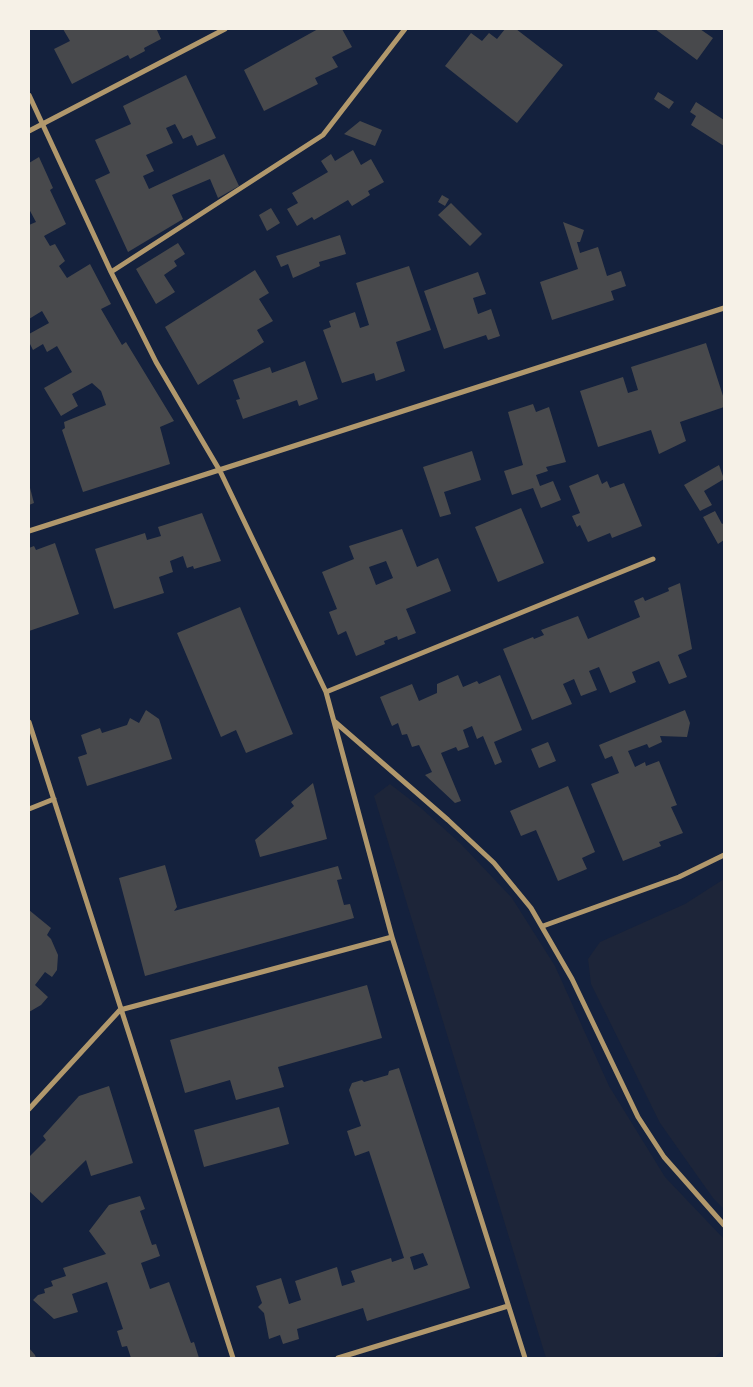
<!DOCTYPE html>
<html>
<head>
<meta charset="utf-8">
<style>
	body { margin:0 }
	#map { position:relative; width:753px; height:1387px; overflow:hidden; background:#14213d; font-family:Merriweather,serif }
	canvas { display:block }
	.frame { position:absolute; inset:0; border:30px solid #f6f1e7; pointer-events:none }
</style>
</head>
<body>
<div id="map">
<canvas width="753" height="1387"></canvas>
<div class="frame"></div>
</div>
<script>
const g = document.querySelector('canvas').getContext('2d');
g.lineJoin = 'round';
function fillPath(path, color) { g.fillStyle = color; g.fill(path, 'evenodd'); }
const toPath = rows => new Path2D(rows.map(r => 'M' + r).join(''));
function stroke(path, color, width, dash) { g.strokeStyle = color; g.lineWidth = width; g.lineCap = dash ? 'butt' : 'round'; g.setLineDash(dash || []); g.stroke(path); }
const green = toPath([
	[390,784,421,808,461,844,512,898,555,966,609,1086,665,1177,724,1239,724,1349,714,1358,546,1358,374,796],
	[724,879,724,1209,713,1198,660,1123,591,984,588,959,600,942,685,904]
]);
const building = toPath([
	[63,29,159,29,157,30,161,39,144,48,145,51,130,59,128,55,72,84,54,49,70,41],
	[318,29,342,29,352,47,332,57,338,67,315,78,318,84,264,111,244,70],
	[505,29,516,29,563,65,517,123,445,66,471,33,482,41,489,33,497,39],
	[655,29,700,29,713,38,697,60],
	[186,75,216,138,197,146,192,135,183,139,175,124,166,128,173,143,146,155,154,171,143,176,149,189,224,154,239,186,218,198,210,179,172,195,183,219,128,252,95,180,110,173,95,140,131,124,123,106],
	[658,92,674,102,669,109,654,99],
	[696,102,724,120,724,146,691,125,696,116,690,112],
	[360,121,382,130,375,146,344,134],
	[353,150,361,165,371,159,384,182,368,191,370,195,352,206,348,200,314,220,312,217,297,226,287,209,298,203,292,193,328,172,321,161,331,154,335,161],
	[39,157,53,188,50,190,66,224,44,236,50,246,55,244,65,261,59,266,67,278,90,264,111,304,101,309,122,345,126,342,174,421,160,427,170,464,83,492,62,430,65,428,64,422,106,405,101,391,92,383,72,394,78,406,61,416,44,388,72,372,57,346,47,352,43,344,33,350,29,342,29,334,49,323,42,311,29,319,29,225,36,222,29,209,29,163],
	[442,195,449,199,445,206,438,202],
	[451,203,482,234,470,246,438,215],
	[271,208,280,223,267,231,259,215],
	[563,222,584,230,580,242,577,242,580,253,598,247,607,276,621,271,626,286,611,291,614,300,552,320,540,282,578,269],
	[340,235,346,254,319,262,320,266,293,278,288,264,281,267,276,256],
	[178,243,185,254,174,261,177,266,164,275,175,292,156,304,136,269],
	[409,266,431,330,396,342,405,371,376,381,374,373,342,383,323,330,331,327,329,321,355,312,360,328,369,325,356,283],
	[255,270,269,293,259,299,273,321,257,330,264,342,198,385,165,327],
	[478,272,486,294,473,298,478,314,491,309,500,336,488,340,486,335,444,349,424,291],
	[706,343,724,399,724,407,680,422,686,441,659,454,651,430,598,447,580,391,623,377,628,393,638,390,631,367],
	[305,361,318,399,299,406,297,400,243,419,236,400,240,399,233,380,270,367,272,373],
	[533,404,536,412,549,407,566,462,546,467,548,471,536,475,540,486,553,481,561,500,541,508,533,488,512,495,504,471,523,465,508,412],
	[472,451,481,480,444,492,451,514,440,517,423,467],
	[719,465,724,479,704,491,712,505,700,511,684,485],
	[598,474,602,484,607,481,610,488,624,483,642,526,612,538,610,533,588,542,580,525,577,527,572,516,580,513,569,486],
	[29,484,34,503,29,505],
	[521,508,544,563,498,582,475,527],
	[715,511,722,524,724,523,724,540,718,544,703,517],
	[202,513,221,561,194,569,193,566,187,568,183,556,170,561,173,572,159,577,164,593,114,609,95,549,145,533,147,540,161,536,158,527],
	[402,529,417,567,438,558,451,591,406,609,416,633,398,640,397,636,384,641,385,644,356,656,346,631,338,635,329,612,337,609,322,572,354,559,349,546],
	[386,561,393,578,376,585,369,567],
	[55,543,79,614,29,631,29,548,34,546,36,550],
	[680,583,692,649,678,655,687,677,669,684,659,661,632,672,636,682,610,693,599,667,589,671,597,690,581,696,574,679,563,684,572,704,532,720,503,649,533,637,534,639,544,635,541,630,578,616,588,639,640,617,634,601,643,597,645,601,669,591,668,588],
	[240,607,293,734,246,753,236,730,221,737,177,633],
	[458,675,463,687,477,681,479,684,500,675,522,730,494,742,502,762,495,765,483,736,477,739,472,726,463,730,469,747,458,751,456,747,441,753,461,801,455,803,425,775,432,772,419,745,412,747,407,734,402,735,398,723,392,726,380,697,412,684,419,701,437,693,437,684],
	[146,710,159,719,172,759,87,786,78,757,87,754,81,735,100,728,102,733,127,725,130,718,139,723],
	[685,710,690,723,687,737,660,736,662,742,649,748,647,744,628,751,635,767,645,762,646,766,659,761,677,805,671,807,683,833,659,842,661,846,623,861,591,784,619,773,612,756,605,759,599,745],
	[548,742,556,761,539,768,531,749],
	[313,783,327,839,260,857,255,840,294,806,291,802],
	[568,786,595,852,582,858,587,869,558,881,536,830,521,836,510,811],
	[165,865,177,907,174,911,338,866,342,879,337,880,344,905,350,904,354,918,145,976,119,878],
	[29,910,51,928,47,935,51,939,58,955,57,970,52,977,45,972,35,985,48,997,41,1005,29,1012],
	[367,985,382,1038,278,1067,284,1087,236,1100,230,1080,185,1093,170,1040],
	[399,1068,470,1288,367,1321,363,1308,297,1329,299,1339,283,1344,280,1335,269,1339,264,1313,258,1307,262,1303,256,1286,281,1278,289,1304,301,1300,295,1281,337,1267,342,1286,355,1282,351,1271,391,1258,392,1262,404,1258,369,1151,355,1156,347,1131,361,1126,349,1090,352,1083,362,1080,364,1082,388,1075,389,1071],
	[423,1253,428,1265,414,1270,410,1257],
	[109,1086,133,1163,91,1176,86,1160,42,1203,29,1191,29,1157,46,1140,43,1136,79,1096],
	[279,1107,289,1144,204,1167,194,1130],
	[140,1196,145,1209,140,1211,152,1245,156,1244,160,1256,141,1263,150,1289,169,1282,191,1343,194,1342,199,1358,131,1358,127,1346,122,1347,117,1331,123,1329,107,1282,72,1294,78,1312,54,1319,33,1300,38,1295,45,1293,44,1289,53,1286,51,1281,66,1276,63,1268,106,1254,89,1231,109,1205],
	[29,1348,35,1355,36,1358,29,1358]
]);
const minor = toPath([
	[29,95,111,272,156,362,220,471,326,692,392,937,525,1358],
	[29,131,225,29],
	[111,272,323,135,405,29],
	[29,531,724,308],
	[326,692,653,559],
	[334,721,448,820,494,863,531,908,572,979,638,1117,664,1157,724,1225],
	[29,722,233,1358],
	[29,809,54,799],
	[543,926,679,877,724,855],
	[29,1109,120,1010,392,937],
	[338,1358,508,1306]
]);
fillPath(green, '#1d2539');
fillPath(building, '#48494c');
stroke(minor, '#b1986c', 5);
</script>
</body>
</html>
